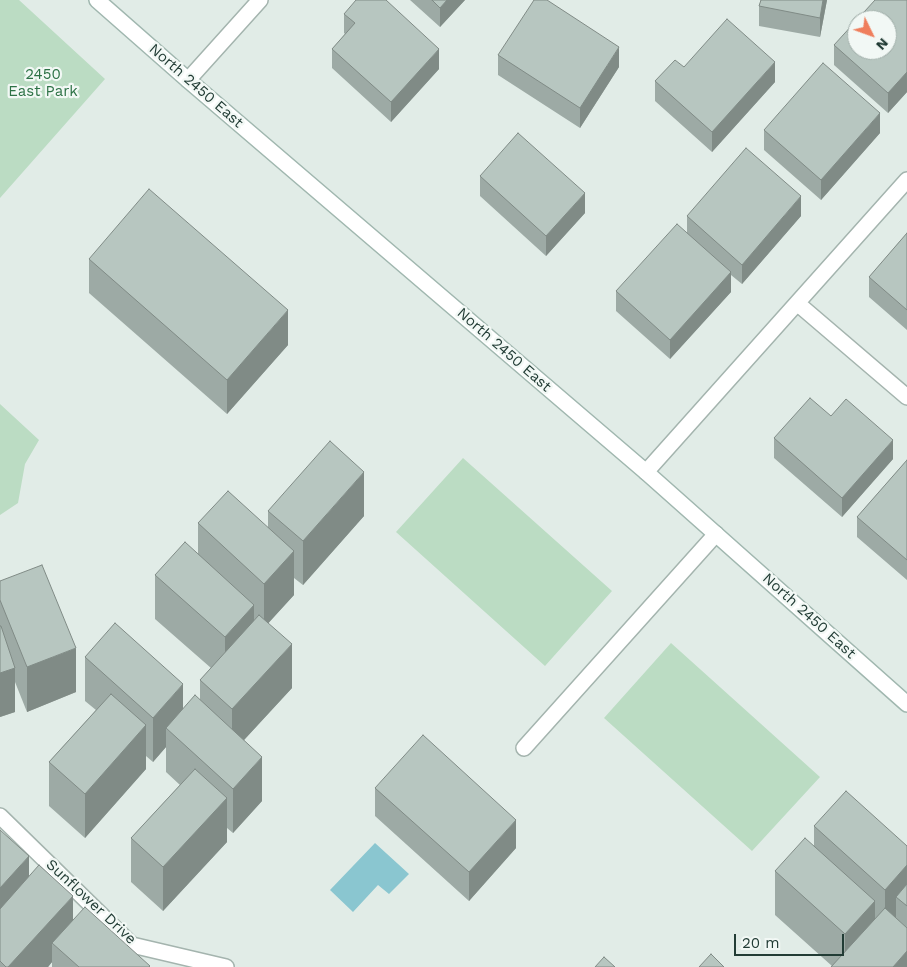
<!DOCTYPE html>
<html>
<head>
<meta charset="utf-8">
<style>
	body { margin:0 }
	#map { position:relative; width:907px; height:967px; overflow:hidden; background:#e1ece7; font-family:"Work Sans",sans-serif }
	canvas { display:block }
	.north { position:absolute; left:847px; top:10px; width:50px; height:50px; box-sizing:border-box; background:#f2f8f5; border:1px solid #9fada8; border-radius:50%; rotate:132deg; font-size:14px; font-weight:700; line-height:20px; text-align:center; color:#223c35 }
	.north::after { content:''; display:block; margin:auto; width:18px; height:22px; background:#ef7e5c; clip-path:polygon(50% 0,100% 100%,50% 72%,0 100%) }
	.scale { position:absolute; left:734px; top:934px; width:110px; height:22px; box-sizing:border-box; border:2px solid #223c35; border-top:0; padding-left:6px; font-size:15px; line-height:18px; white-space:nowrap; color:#223c35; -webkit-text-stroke:4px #f2f8f5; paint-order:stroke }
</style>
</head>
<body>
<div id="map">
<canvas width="907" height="967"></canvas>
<div class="north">N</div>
<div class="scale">20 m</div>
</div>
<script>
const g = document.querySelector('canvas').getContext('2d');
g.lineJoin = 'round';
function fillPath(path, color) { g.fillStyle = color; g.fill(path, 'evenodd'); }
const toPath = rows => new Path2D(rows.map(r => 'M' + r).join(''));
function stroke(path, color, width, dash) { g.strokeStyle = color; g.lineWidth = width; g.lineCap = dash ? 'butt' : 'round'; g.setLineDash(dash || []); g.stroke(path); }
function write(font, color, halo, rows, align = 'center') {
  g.font = font + ' "Work Sans",sans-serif'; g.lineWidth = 4.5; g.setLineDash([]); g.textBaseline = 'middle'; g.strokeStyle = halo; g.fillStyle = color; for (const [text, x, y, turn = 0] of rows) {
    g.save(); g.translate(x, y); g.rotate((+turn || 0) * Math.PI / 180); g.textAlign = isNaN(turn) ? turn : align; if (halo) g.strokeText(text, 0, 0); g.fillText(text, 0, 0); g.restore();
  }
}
const green = toPath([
	[0,0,19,0,105,79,0,198],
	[0,404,39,440,25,464,18,503,0,515],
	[463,458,612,591,545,666,396,532],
	[671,643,820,777,752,851,604,718]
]);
const water = toPath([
	[375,843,409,874,389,894,378,885,353,912,330,890]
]);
const lane = toPath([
	[524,748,716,534]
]);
const street = toPath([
	[188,80,260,0],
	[797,303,907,397],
	[646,472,907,180],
	[0,816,132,945,226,967]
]);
const secondary = toPath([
	[97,0,188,80,646,472,907,704]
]);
const wall = toPath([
	[410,0,465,0,440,27],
	[761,0,827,0,820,37,759,26,759,6],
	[907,0,907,92,888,113,834,65,834,45],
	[344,14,439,69,391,122,332,68,332,49,345,34,344,33],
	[498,55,619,67,580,128,498,75],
	[684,67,775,82,712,152,655,101,655,81],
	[764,130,880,133,821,200,764,150],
	[480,176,585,213,546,256,480,196],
	[687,216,801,216,742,284,731,275,731,292,670,359,616,311,616,291,687,233],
	[907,233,907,330,869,297,869,277],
	[89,259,288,345,227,414,89,293],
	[831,416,893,459,842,517,774,458,774,438],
	[907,460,907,580,857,537,857,517],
	[268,511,364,516,303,585,294,578,294,595,268,623,292,688,244,740,262,801,233,833,227,828,227,842,163,911,131,882,131,838,180,785,166,772,166,747,153,762,146,756,146,769,85,838,49,806,49,762,96,710,85,701,85,657,183,709,200,699,200,680,211,668,155,619,155,575,198,554,198,523,268,527],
	[0,581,76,692,27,712,15,682,15,712,0,717],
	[375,788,516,848,469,901,375,816],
	[814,826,907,846,907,967,832,966,775,915,775,871,814,847],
	[0,830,29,877,73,921,150,967,52,967,52,962,48,967,0,967]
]);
const shadedWall = toPath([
	[447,0,465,0,440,27,440,8],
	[823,0,827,0,820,37,820,18],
	[619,47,619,67,580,128,580,108],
	[439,49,439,69,391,122,391,102],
	[775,62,775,82,712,152,712,132],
	[907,72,907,92,888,113,888,93],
	[880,113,880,133,821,200,821,180],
	[585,193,585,213,546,256,546,236],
	[801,196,801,216,742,284,742,265],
	[731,272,731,292,670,359,670,340],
	[288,310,288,345,227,414,227,380],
	[893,440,893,459,842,517,842,498],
	[364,472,364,516,303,585,303,541],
	[294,551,294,595,264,628,264,584],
	[254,605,254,649,225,681,225,637],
	[292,644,292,688,232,753,232,709],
	[76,648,76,692,27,712,27,667],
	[15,668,15,712,0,717,0,673],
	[183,684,183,728,166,728,166,747,153,762,153,718],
	[146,725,146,769,85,838,85,794],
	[262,757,262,801,233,833,233,789],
	[227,798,227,842,163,911,163,867],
	[516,820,516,848,469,901,469,872],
	[29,856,29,900,0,932,0,888],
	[907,865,907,906,896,897,896,921,885,934,885,890],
	[73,896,73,940,52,943,52,962,48,967,8,967],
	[875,901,875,945,845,967,845,934],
	[907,951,907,967,893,967]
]);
const building = toPath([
	[356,0,386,0,439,49,391,102,332,49,355,23,344,14,356,0],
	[432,0,447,0,440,8,432,0],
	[534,0,547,0,619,47,580,108,498,55,534,0],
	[761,0,823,0,820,18,759,6,761,0],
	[875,0,907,0,907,72,888,93,834,45,875,0],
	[857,20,887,20,887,50,857,50,857,20],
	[727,19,775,62,712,132,655,81,675,60,684,67,727,19],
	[823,63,880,113,821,180,764,130,823,63],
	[518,133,585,193,546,236,480,176,518,133],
	[746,148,801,196,742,265,687,216,746,148],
	[149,189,288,310,227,380,89,259,149,189],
	[677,224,731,272,670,340,616,291,677,224],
	[907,233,907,310,869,277,907,233],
	[810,398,831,416,846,399,893,440,842,498,774,438,810,398],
	[330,441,364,472,303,541,268,511,330,441],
	[907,460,907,560,857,517,907,460],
	[228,491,294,551,264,584,198,523,228,491],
	[185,542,254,605,225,637,155,575,185,542],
	[42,565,76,648,27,667,0,600,0,581,42,565],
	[259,615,292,644,232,709,200,680,259,615],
	[115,623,183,684,153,718,85,657,115,623],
	[0,626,1,626,15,668,0,673,0,626],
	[111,694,146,725,85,794,49,762,111,694],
	[195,695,262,757,233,789,166,728,195,695],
	[423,735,516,820,469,872,375,788,423,735],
	[195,769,227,798,163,867,131,838,195,769],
	[846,791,907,846,907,865,885,890,814,826,846,791],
	[0,830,29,856,0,888,0,830],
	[805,838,875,901,845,934,775,871,805,838],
	[39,865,73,896,8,967,6,967,0,961,0,909,39,865],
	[907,884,907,906,896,897,907,884],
	[85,907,150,966,149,967,79,967,52,943,85,907],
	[885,908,907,928,907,951,893,967,831,967,885,908],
	[711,954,724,967,699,967,711,954],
	[604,957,615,967,595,967,604,957]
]);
const parkNames = [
	["2450",43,75],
	["East Park",43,92]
];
const streetNames = [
	["North 2450 East",196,86,41],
	["North 2450 East",504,350,41],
	["North 2450 East",809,616,42],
	["Sunflower Drive",91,902,43]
];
fillPath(green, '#bbdcc3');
fillPath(water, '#8ac6d0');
stroke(lane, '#a4b4ae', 18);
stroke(street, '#a4b4ae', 18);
stroke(secondary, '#a0b7af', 18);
stroke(lane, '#fff', 15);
stroke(street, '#fff', 15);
stroke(secondary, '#fff', 15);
fillPath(wall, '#9daaa5');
fillPath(shadedWall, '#808b86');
fillPath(building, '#b7c6c0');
stroke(building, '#808b86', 1);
write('15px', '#2d7246', '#f2f8f5', parkNames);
write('15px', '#223c35', '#f2f8f5', streetNames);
</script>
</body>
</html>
